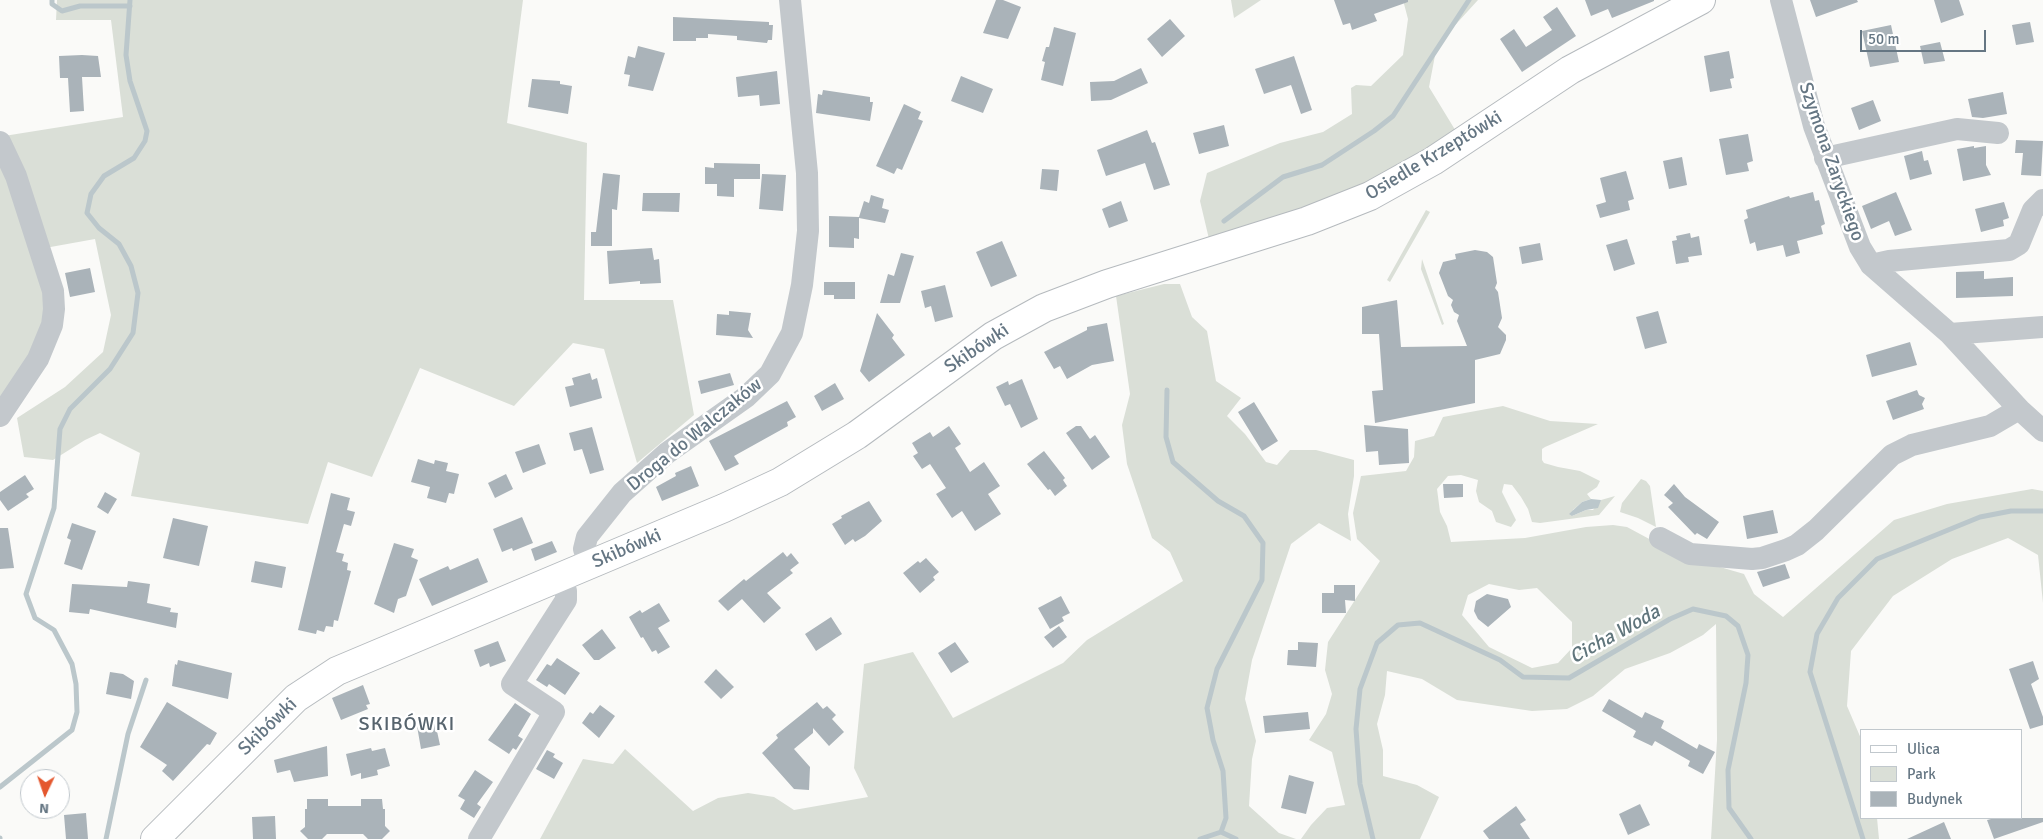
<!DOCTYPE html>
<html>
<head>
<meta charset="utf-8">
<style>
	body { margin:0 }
	#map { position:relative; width:2043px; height:839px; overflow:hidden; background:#fafaf8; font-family:Signika,sans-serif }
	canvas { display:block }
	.legend { position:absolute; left:1860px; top:729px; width:162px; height:90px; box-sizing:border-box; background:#fff; border:1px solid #c1c8cd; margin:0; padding:6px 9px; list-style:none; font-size:15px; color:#657683 }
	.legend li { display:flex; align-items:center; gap:10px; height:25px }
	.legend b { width:25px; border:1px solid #c1c8cd }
	.north { position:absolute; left:20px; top:769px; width:50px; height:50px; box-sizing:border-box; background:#fff; border:1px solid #c1c8cd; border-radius:50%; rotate:183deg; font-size:14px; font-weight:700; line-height:20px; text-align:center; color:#657683 }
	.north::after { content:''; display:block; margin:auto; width:18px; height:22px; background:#e4572e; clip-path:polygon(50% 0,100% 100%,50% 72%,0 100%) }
	.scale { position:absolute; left:1860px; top:30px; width:126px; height:22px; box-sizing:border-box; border:2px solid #657683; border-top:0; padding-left:6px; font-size:15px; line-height:18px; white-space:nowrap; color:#657683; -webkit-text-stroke:4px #fff; paint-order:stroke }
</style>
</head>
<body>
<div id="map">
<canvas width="2043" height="839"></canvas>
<ul class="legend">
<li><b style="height:6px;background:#fff"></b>Ulica</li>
<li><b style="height:14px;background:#dadfd7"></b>Park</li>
<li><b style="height:14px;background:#aab3b9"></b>Budynek</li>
</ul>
<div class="north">N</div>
<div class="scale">50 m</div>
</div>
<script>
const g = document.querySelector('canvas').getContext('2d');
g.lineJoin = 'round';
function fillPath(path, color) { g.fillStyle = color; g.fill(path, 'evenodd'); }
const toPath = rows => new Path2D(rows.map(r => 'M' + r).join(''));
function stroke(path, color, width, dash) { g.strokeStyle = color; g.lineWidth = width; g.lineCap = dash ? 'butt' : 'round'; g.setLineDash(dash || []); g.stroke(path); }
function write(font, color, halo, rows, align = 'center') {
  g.font = font + ' Signika,sans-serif'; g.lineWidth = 5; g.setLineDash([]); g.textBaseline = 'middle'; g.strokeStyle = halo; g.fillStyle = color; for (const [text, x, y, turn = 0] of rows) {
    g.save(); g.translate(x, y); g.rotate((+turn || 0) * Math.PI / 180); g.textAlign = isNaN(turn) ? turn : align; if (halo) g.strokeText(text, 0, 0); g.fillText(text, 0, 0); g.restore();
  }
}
const green = toPath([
	[57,0,523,0,507,123,587,143,584,300,673,300,694,415,637,463,604,349,573,343,514,406,420,368,372,477,328,462,308,524,131,496,140,453,100,433,85,440,53,460,24,457,17,418,65,387,103,352,111,315,95,239,45,248,4,136,123,117,111,20,56,20],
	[1231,0,1261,0,1234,18],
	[1403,0,1478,0,1437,45,1429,87,1457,133,1329,204,1209,239,1200,201,1207,173,1280,143,1323,132,1352,114,1351,88,1356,85,1371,86,1403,55,1408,19],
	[0,151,47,289,47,325,0,408],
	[1426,210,1430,212,1390,282,1387,280],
	[1422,259,1444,324,1442,325,1421,269],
	[1164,284,1180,284,1192,317,1207,331,1216,381,1241,398,1227,416,1245,434,1266,462,1277,465,1290,450,1316,450,1354,460,1354,476,1348,514,1351,541,1319,523,1291,544,1252,660,1245,699,1256,741,1252,759,1249,806,1279,833,1296,839,540,839,583,759,613,764,625,749,693,811,718,798,748,793,774,797,794,810,868,797,854,768,864,664,913,652,953,718,1063,663,1087,640,1183,581,1170,552,1152,538,1127,464,1122,425,1130,394,1116,296],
	[1503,406,1550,421,1598,424,1545,447,1542,449,1542,460,1544,463,1558,467,1580,471,1600,481,1597,487,1587,494,1591,499,1582,502,1573,510,1572,516,1586,510,1593,510,1601,500,1615,496,1599,515,1540,523,1532,522,1528,509,1521,497,1512,485,1504,484,1502,492,1516,520,1511,527,1496,522,1492,511,1479,502,1476,491,1478,480,1461,475,1448,476,1437,489,1440,512,1447,526,1451,542,1525,538,1586,527,1613,525,1627,527,1679,555,1744,574,1754,594,1783,617,1894,520,1947,504,2032,489,2043,491,2043,603,2038,555,2008,538,1952,559,1893,596,1851,651,1847,706,1862,741,1862,818,1877,818,1879,839,1711,839,1717,740,1716,624,1703,635,1670,653,1625,669,1593,696,1567,709,1532,711,1457,700,1422,679,1387,671,1385,695,1377,724,1383,750,1383,776,1417,785,1439,797,1420,839,1301,839,1311,825,1327,808,1345,805,1332,752,1309,740,1326,714,1332,694,1325,670,1328,642,1380,561,1357,539,1353,513,1361,476,1406,471,1414,457,1415,441,1434,436,1443,417],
	[1489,584,1519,590,1537,588,1572,622,1572,648,1558,663,1532,668,1489,647,1462,615,1468,595],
	[1641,479,1646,481,1650,486,1656,527,1638,518,1620,512,1622,503]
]);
const water = toPath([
	[1591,499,1601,500,1598,508,1586,510,1572,516,1569,514,1582,502]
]);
const stream = toPath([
	[52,0,52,4,62,11,80,6,130,6],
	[1224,221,1283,177,1322,165,1374,131,1393,116,1469,0],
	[1167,390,1166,437,1173,462,1218,501,1244,516,1263,543,1262,580,1217,669,1207,708,1213,740,1223,771,1226,818,1221,832],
	[0,787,72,730,77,712,76,684,72,664,54,630,35,618,26,594,54,508,60,429,70,409,110,369,133,333,138,293,131,266,119,244,99,228,87,213,91,194,104,176,134,158,145,141,147,131,130,81,126,55,130,0],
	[0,838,0,839],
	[106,839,128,734,146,680],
	[1200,839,1221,832,1236,839],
	[1373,839,1360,784,1356,729,1360,689,1377,643,1398,625,1420,623,1500,660,1523,677,1569,678,1670,619,1693,609,1726,616,1738,626,1748,655,1746,683,1728,770,1729,808,1751,839],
	[1863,839,1810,672,1817,634,1838,598,1877,559,1980,517,2011,511,2043,511]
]);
const building = toPath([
	[996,0,1003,0,1021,7,1008,39,983,33],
	[1334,0,1408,0,1408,2,1374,14,1377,21,1352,30,1350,23,1343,25],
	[1585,0,1654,0,1654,1,1612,18,1608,9,1591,16],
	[1810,0,1857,0,1858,2,1816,17],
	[1934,0,1959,0,1964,15,1941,23],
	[1557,7,1576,36,1522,72,1500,39,1514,29,1526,47,1552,30,1543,17],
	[673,17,769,22,769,25,773,25,772,40,768,40,767,43,737,40,737,36,708,34,708,38,696,38,696,41,673,41],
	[1170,19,1185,36,1162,57,1147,39],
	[2030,22,2034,42,2016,45,2012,25],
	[1891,25,1899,62,1870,67,1862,31],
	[1054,27,1076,33,1063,86,1041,80,1045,62,1042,61,1046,47,1049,47],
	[1940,42,1945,61,1924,64,1920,46],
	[638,46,665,53,653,91,628,86,630,75,624,74,628,56,635,58],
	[1729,51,1734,78,1730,79,1732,88,1710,92,1704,56],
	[82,55,98,56,101,77,82,77,84,111,70,112,68,78,60,78,59,56],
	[1294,56,1312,110,1301,114,1291,85,1264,94,1255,69],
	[1141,68,1148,83,1111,100,1091,101,1090,82,1114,81],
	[777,71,780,104,760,106,759,95,738,97,736,77],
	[961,76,993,89,983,113,951,101],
	[532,79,560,81,560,84,572,86,568,114,528,107],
	[823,90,870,97,870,102,873,102,870,121,816,113,818,94,822,95],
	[2003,92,2007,114,1983,118,1972,117,1968,99],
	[1873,100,1881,121,1859,130,1851,108],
	[904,104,921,112,918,119,923,121,902,170,897,168,894,174,876,166],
	[1224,125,1229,146,1199,154,1193,133],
	[1147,130,1152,143,1155,142,1170,185,1154,190,1145,163,1106,176,1097,150],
	[1748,134,1753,161,1747,163,1749,171,1726,175,1719,139],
	[2016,140,2043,141,2041,176,2021,175,2023,153,2015,153],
	[1974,146,1974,148,1986,146,1986,165,1991,175,1963,181,1957,149],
	[1922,151,1924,161,1928,160,1932,174,1910,180,1904,156],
	[1682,157,1687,185,1669,189,1663,161],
	[714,163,760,164,760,179,734,179,734,197,717,196,717,184,705,184,705,167,714,168],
	[1042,169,1059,170,1057,191,1040,189],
	[1626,171,1634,199,1628,201,1630,210,1600,218,1596,205,1606,202,1600,178],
	[603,173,620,175,617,210,612,209,612,246,591,246,591,232,596,232],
	[762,174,786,175,783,211,759,209],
	[1813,192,1815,201,1819,200,1825,224,1821,226,1823,234,1797,241,1800,253,1786,257,1783,245,1757,251,1755,242,1750,244,1744,220,1748,218,1746,210,1789,196,1790,198],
	[1896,192,1912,230,1895,236,1889,221,1871,229,1862,206],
	[643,193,680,193,679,212,642,211],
	[871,195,884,199,882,208,889,210,885,223,859,218,859,239,854,238,854,248,829,247,829,216,859,217,864,201,869,203],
	[1121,201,1128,221,1109,228,1102,209],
	[2004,202,2009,218,2003,220,2004,226,1981,232,1975,209],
	[1690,233,1691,238,1699,236,1702,255,1688,257,1689,262,1676,264,1672,241,1677,240,1676,236],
	[1627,239,1635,264,1614,271,1606,245],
	[1002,241,1017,276,991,287,976,252],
	[1540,243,1543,260,1522,264,1519,247],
	[652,248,654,260,659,259,661,283,640,284,640,281,609,284,607,251],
	[1475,250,1487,252,1493,257,1497,283,1495,288,1498,292,1502,318,1498,327,1506,335,1506,340,1500,354,1475,360,1475,403,1375,423,1372,391,1383,390,1379,334,1362,334,1362,307,1397,300,1401,347,1467,346,1457,321,1459,315,1454,312,1451,305,1453,300,1448,296,1439,273,1443,262,1456,259,1455,254],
	[901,253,914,256,900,303,880,303,888,274,894,276],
	[90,268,95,292,70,297,65,273],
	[1984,271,1984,279,2013,277,2013,296,1956,298,1956,272],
	[824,282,855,282,855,299,834,299,834,295,824,295],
	[945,285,953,317,935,322,931,306,925,308,921,291],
	[729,311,751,313,748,330,753,338,716,335,717,314,729,315],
	[1658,311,1667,343,1645,349,1636,317],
	[877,313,894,335,892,338,905,355,869,382,860,371],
	[1107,323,1114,361,1092,365,1067,379,1060,366,1054,369,1044,352,1087,330,1087,327],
	[1910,342,1917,365,1872,377,1866,355],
	[590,373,592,380,597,378,602,398,570,407,565,387,574,385,572,378],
	[730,373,734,385,701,394,698,381],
	[1022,379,1038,419,1021,428,1010,404,1005,406,996,387,1008,381,1009,385],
	[835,383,844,399,822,411,814,396],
	[1917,390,1919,395,1925,398,1922,404,1924,409,1893,420,1886,401],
	[787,401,796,417,787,422,788,426,734,456,739,464,725,471,709,441],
	[1254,402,1278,441,1262,451,1238,412],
	[1364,425,1408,429,1409,463,1379,465,1378,451,1366,452],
	[949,426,961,444,955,448,970,472,984,462,1000,486,988,494,1001,514,975,531,962,511,952,518,936,494,946,488,930,464,922,469,913,456,918,453,912,443,930,432,933,437],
	[1076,426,1081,426,1090,439,1095,435,1110,457,1092,470,1066,433],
	[592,427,604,470,590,474,582,449,574,451,569,433],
	[539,444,546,464,523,473,515,452],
	[1044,451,1065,478,1063,480,1067,486,1055,496,1050,489,1048,490,1027,464],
	[418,459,434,464,435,460,448,463,446,471,459,474,454,494,449,493,446,503,427,498,430,487,411,482],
	[691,466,699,486,662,501,656,487,676,476,675,473],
	[506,474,513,489,495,498,488,483],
	[25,475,34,489,26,494,29,497,8,511,0,500,0,492],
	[1443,484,1463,484,1463,497,1444,498],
	[1674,484,1685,497,1719,522,1707,539,1697,533,1695,535,1668,507,1673,503,1664,495],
	[105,492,117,499,108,514,97,507],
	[331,493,350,498,347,510,355,512,351,526,344,524,336,552,344,554,342,561,348,563,347,570,351,571,338,621,334,620,333,627,326,626,324,632,317,630,316,634,298,630],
	[869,501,882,521,865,536,855,542,853,539,845,545,832,524,842,518,841,516],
	[1773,510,1778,533,1747,539,1743,516],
	[522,517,533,543,513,551,512,548,502,552,493,529],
	[173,518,208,526,199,566,163,558],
	[72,523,96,531,82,570,64,564,71,540,67,538],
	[0,528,8,528,14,568,0,569],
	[552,541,557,552,535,561,531,549],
	[394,543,414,549,411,557,418,560,406,596,398,599,394,613,374,604],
	[783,552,787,557,791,553,799,563,790,570,793,573,767,593,781,608,764,623,742,599,728,611,718,601,744,579,746,581],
	[478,558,488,582,432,606,419,579,448,566,450,570],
	[926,558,939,572,933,577,935,580,920,593,903,573,918,561,920,563],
	[255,561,286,567,282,588,251,582],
	[1785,564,1790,578,1763,587,1757,572],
	[128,581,150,584,147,603,171,608,170,612,178,613,176,628,90,609,89,614,69,612,72,584,127,587],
	[1334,585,1355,585,1355,601,1345,600,1346,613,1322,613,1322,593,1334,593],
	[1487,594,1508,599,1511,607,1488,627,1478,619,1474,611,1476,601],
	[1061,596,1070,613,1062,617,1064,621,1050,629,1038,608],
	[659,603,670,621,658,628,670,647,658,654,656,650,652,652,643,637,641,638,629,617,640,610,642,613],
	[831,617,842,634,816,651,805,634],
	[1059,626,1067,637,1053,648,1044,637],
	[602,629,616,648,599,660,594,660,582,645],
	[498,641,506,661,490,667,489,663,480,667,474,650],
	[955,642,969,662,951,673,938,653],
	[1298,642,1318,643,1316,667,1287,665,1288,650,1298,650],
	[557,658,580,673,565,695,549,684,547,687,536,680,547,664,551,666],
	[178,660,232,673,228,699,172,686,175,664,177,665],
	[2033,661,2039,679,2031,684,2043,717,2043,725,2030,729,2009,669],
	[716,669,734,687,721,699,704,682],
	[110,672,123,674,134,681,131,699,106,694],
	[363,685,370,704,366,705,368,709,341,720,332,698],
	[1609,699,1642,718,1645,712,1664,721,1661,728,1697,749,1699,744,1715,752,1703,774,1688,766,1690,761,1655,741,1652,746,1633,737,1636,731,1602,711],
	[167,702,217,733,210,745,207,744,173,781,162,771,167,765,140,747],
	[817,702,823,709,827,706,836,715,832,719,844,732,829,746,813,728,813,733,794,749,810,767,809,790,794,789,762,753,778,738,776,735],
	[515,703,531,714,518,736,523,739,516,750,513,748,509,754,488,740],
	[600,705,615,716,599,738,582,723,590,712,593,714],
	[1308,712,1310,729,1265,733,1263,716],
	[435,722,440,745,421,749,417,726],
	[327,746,328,776,294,782,290,770,277,773,274,760],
	[371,748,372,751,385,748,390,766,377,770,378,775,361,779,361,773,351,776,346,754],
	[547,750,555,754,553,757,563,763,554,779,536,769],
	[475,770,493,782,477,804,481,807,474,818,460,809,465,800,458,796],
	[1289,775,1314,782,1306,814,1281,808],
	[307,799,328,799,328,806,361,806,361,799,382,799,383,809,385,809,385,826,390,831,382,839,368,839,363,834,327,834,322,839,308,839,300,831,305,827,305,809,307,809],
	[1640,804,1650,825,1628,835,1619,814],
	[1516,806,1526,820,1520,824,1530,839,1489,839,1483,831],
	[86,813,88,839,66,839,64,815],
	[275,816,276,839,253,839,252,817],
	[1995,818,2043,818,2043,822,1994,839,1987,820],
	[1944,822,1951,839,1907,839]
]);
const minor = toPath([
	[1781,0,1814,126,1860,247,1871,265,1950,334,2019,409,2043,431],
	[0,142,16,176,53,291,54,309,52,325,38,359,0,416],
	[1825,158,1957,129,1998,133],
	[1871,265,1889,261,2009,250,2019,244,2033,210,2043,200],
	[1950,334,2043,327],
	[1660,538,1690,554,1752,559,1762,558,1786,550,1797,545,1816,530,1892,455,1912,445,1990,426,2019,409],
	[589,565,584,549,587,537,622,493,667,453,746,397,770,374,792,333,802,285,808,231,807,173,790,0],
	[479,839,554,712,512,684,566,600,566,591,561,576]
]);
const major = toPath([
	[155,839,296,698,337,671,724,508,780,482,857,435,993,336,1044,308,1107,284,1307,221,1370,196,1433,161,1570,70,1701,0]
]);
const streetNames = [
	["Osiedle Krzeptówki",1434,156,-31],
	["Szymona Zaryckiego",1831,162,71],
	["Skibówki",977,349,-34],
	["Droga do Walczaków",695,435,-39],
	["Skibówki",627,549,-23],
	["Skibówki",268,727,-44]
];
const waterNames = [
	["Cicha Woda",1615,635,-29]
];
const neighbourhoodNames = [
	["SKIBÓWKI",407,725]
];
fillPath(green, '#dadfd7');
fillPath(water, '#bbc7cb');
stroke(stream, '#bbc7cb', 5);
fillPath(building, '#aab3b9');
stroke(major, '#b5babe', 30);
stroke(minor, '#c3c8cc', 22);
stroke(major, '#fff', 28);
write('19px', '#657683', '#fff', streetNames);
write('italic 20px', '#60757c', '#fff', waterNames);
g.letterSpacing = '1px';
write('20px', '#57646e', '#fff', neighbourhoodNames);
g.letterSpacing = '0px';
</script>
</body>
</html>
